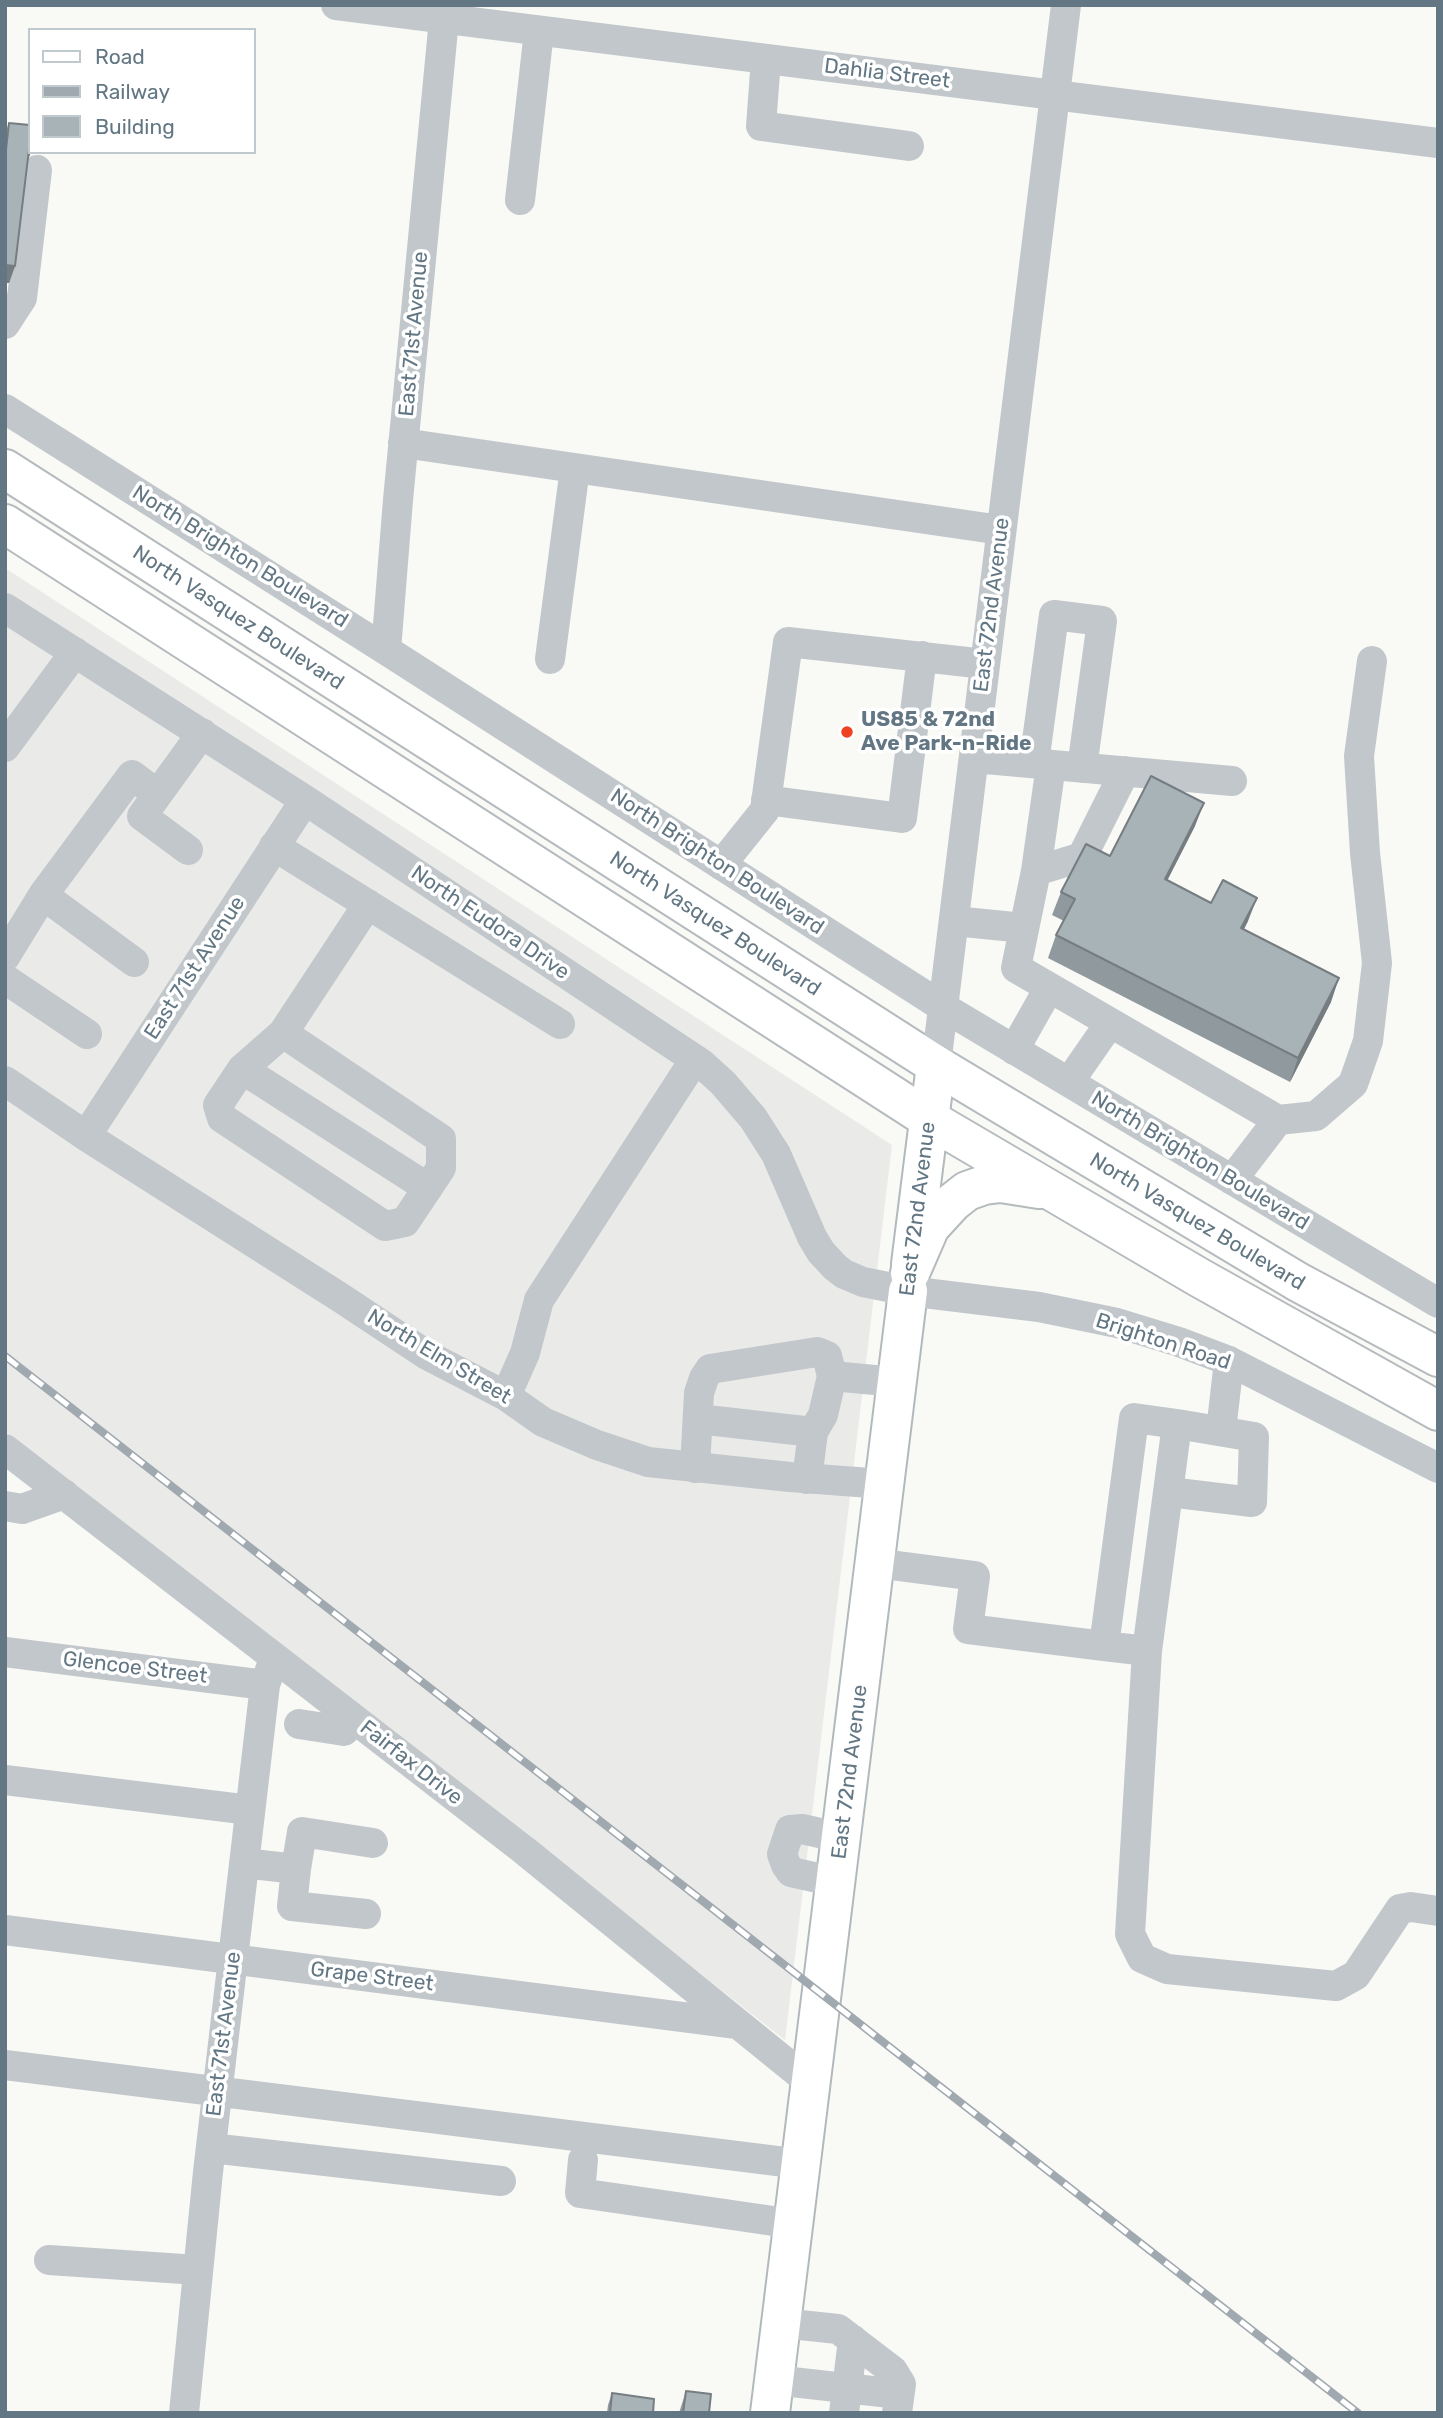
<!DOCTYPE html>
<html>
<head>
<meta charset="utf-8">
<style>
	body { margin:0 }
	#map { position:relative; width:1443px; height:2418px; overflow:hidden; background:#f9f9f6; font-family:Rubik,sans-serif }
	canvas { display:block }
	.frame { position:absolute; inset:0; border:7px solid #627783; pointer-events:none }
	.legend { position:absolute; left:28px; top:28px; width:228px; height:126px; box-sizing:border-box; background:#fff; border:2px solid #c0c9cd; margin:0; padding:9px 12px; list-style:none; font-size:21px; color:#627783 }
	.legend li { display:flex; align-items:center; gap:14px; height:35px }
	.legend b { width:35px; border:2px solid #c0c9cd }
</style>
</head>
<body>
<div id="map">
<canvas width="1443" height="2418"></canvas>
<div class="frame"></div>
<ul class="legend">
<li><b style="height:9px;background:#fff"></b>Road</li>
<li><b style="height:9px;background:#a0a9af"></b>Railway</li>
<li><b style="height:19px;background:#a8b3b8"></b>Building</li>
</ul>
</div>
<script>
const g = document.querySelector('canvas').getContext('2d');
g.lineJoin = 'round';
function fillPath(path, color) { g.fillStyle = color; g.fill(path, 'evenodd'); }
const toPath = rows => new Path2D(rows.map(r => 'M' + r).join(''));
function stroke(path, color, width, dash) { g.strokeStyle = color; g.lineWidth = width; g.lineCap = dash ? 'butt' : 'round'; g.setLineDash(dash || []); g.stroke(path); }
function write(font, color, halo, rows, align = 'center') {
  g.font = font + ' Rubik,sans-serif'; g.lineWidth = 7; g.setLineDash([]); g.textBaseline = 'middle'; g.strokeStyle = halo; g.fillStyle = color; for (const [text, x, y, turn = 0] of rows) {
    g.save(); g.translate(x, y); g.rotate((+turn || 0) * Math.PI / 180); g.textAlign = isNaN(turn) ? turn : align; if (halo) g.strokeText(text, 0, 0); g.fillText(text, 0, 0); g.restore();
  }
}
const built = toPath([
	[5,568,892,1145,785,2040,5,1431]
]);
const minor = toPath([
	[336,5,1438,143],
	[766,59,761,126,909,146],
	[520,200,539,31],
	[5,324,22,298,37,170],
	[5,409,386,650,943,1007,1438,1303],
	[403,443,1001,530],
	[5,608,305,800,702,1064,723,1083,753,1118,776,1154,812,1237,821,1252,835,1267,844,1274,863,1282,908,1291,1039,1307,1117,1323,1179,1342,1229,1361,1438,1468],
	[386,650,398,500,444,19],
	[550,659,575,468],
	[5,747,75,652],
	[974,758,1232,781],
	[1034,763,1054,615,1102,621,1082,768],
	[1051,765,1036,871,1082,857,1125,771],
	[766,800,902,818,922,656],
	[274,846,560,1024],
	[188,850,142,816,202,733],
	[721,865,765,810,788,642,985,664],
	[1036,871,1016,968,1278,1120],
	[954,921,1024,928],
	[5,957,43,895],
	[134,962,43,895,132,775,157,794],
	[5,979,87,1034],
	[283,1033,441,1139,441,1168,405,1222,385,1226,222,1118,218,1105,242,1069,283,1033],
	[283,1033,368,904],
	[1014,1050,1049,988],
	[936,1065,1066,5],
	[242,1069,428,1188],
	[5,1081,86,1136,341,1298,427,1355,506,1396,543,1422,597,1445,648,1462,790,1477,884,1484],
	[1069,1082,1110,1023],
	[86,1136,305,800],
	[1232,1180,1278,1120,1316,1116,1353,1084,1368,1041,1377,963,1365,853,1359,756,1372,661],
	[506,1396,525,1353,539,1300,695,1059],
	[698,1419,813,1432],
	[1221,1431,1229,1361],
	[5,1449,525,1851,811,2083],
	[695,1468,699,1393,704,1378,710,1369,817,1352,827,1356,832,1376],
	[807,1479,813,1432,823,1415,832,1376,896,1382],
	[1169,1492,1252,1502,1254,1437,1177,1424,1134,1418,1104,1646,1147,1651,1177,1424],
	[5,1506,22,1509,64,1494],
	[875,1563,975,1576,968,1629,1104,1646],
	[1147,1651,1130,1934,1142,1958,1167,1969,1336,1986,1356,1975,1400,1909,1411,1907,1438,1911],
	[5,1652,265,1685],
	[299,1724,344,1731,345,1712],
	[5,1780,250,1810],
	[244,1863,296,1869,292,1906,366,1914],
	[296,1869,302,1832,373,1843],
	[836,1882,791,1872,786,1865,782,1854,790,1830,802,1829,842,1838],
	[5,1930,737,2024],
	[5,2065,801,2164],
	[211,2148,501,2181],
	[583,2160,580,2193,794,2224],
	[49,2260,198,2270],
	[781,2323,838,2329,893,2371,901,2384,897,2413],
	[774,2380,899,2394],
	[184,2413,208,2172,265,1685,274,1658],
	[844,2413,853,2340]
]);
const major = toPath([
	[911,1264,936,1065],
	[770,2413,908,1291]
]);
const highway = toPath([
	[5,469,936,1065,1298,1282,1438,1357],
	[5,524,929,1119,1200,1278,1438,1411],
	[910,1273,930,1227,953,1202,967,1191,984,1185,1001,1183,1039,1189]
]);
const rail = toPath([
	[5,1356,1358,2413]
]);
const wall = toPath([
	[9,123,31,152,28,159,27,158,15,266,9,283,5,283,5,133],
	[1195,826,1167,881,1248,921,1244,929,1331,1002,1290,1082,1048,958,1056,935,1064,921,1052,915,1061,892,1110,856],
	[686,2391,709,2413,679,2413],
	[612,2393,653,2413,607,2413,608,2405]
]);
const shadedWall = toPath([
	[29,141,31,152,28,159,23,158],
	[5,265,15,266,9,283,5,283],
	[1204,803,1195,826,1156,902,1165,879],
	[1257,898,1248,921,1233,951,1241,928],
	[1339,978,1331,1002,1290,1082,1298,1058]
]);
const building = toPath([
	[9,123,30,125,30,141,15,266,5,265,5,159,9,123],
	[1151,776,1204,803,1165,879,1211,903,1223,880,1257,898,1241,928,1339,978,1298,1058,1056,935,1075,899,1061,892,1086,844,1110,856,1151,776],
	[686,2391,711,2394,709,2413,683,2413,686,2391],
	[612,2393,654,2399,653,2413,610,2413,612,2393]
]);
const markers = [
	[847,732,7,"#ed4322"]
];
const streetNames = [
	["Dahlia Street",887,74,7],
	["East 71st Avenue",414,334,-85],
	["North Brighton Boulevard",240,557,32],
	["East 72nd Avenue",992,605,-83],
	["North Vasquez Boulevard",238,618,33],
	["North Brighton Boulevard",717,862,33],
	["North Eudora Drive",490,923,34],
	["North Vasquez Boulevard",715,924,33],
	["East 71st Avenue",195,968,-57],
	["North Brighton Boulevard",1200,1161,31],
	["East 72nd Avenue",918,1209,-83],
	["North Vasquez Boulevard",1197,1222,31],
	["Brighton Road",1163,1342,18],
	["North Elm Street",439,1357,31],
	["Glencoe Street",135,1668,7],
	["Fairfax Drive",411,1763,38],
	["East 72nd Avenue",850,1772,-83],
	["Grape Street",372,1977,7],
	["East 71st Avenue",224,2034,-83]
];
const poiNames = [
	["US85 & 72nd",861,720],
	["Ave Park-n-Ride",861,744]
];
fillPath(built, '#eaeae9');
stroke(major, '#b2b9bd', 42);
stroke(highway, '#b4babd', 42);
stroke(minor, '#c1c7ca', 30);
stroke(major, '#fff', 38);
stroke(highway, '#fff', 38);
stroke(rail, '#a0a9af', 8);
stroke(rail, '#fff', 5, [16]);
fillPath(wall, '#909a9e');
fillPath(shadedWall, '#767d81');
fillPath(building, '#a8b3b8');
stroke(building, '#767d81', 2);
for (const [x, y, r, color] of markers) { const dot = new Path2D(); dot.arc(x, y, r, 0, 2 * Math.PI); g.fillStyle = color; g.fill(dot); stroke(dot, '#fff', 2.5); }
write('21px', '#627783', '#fff', streetNames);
write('bold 21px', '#627783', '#fff', poiNames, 'left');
</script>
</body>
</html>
